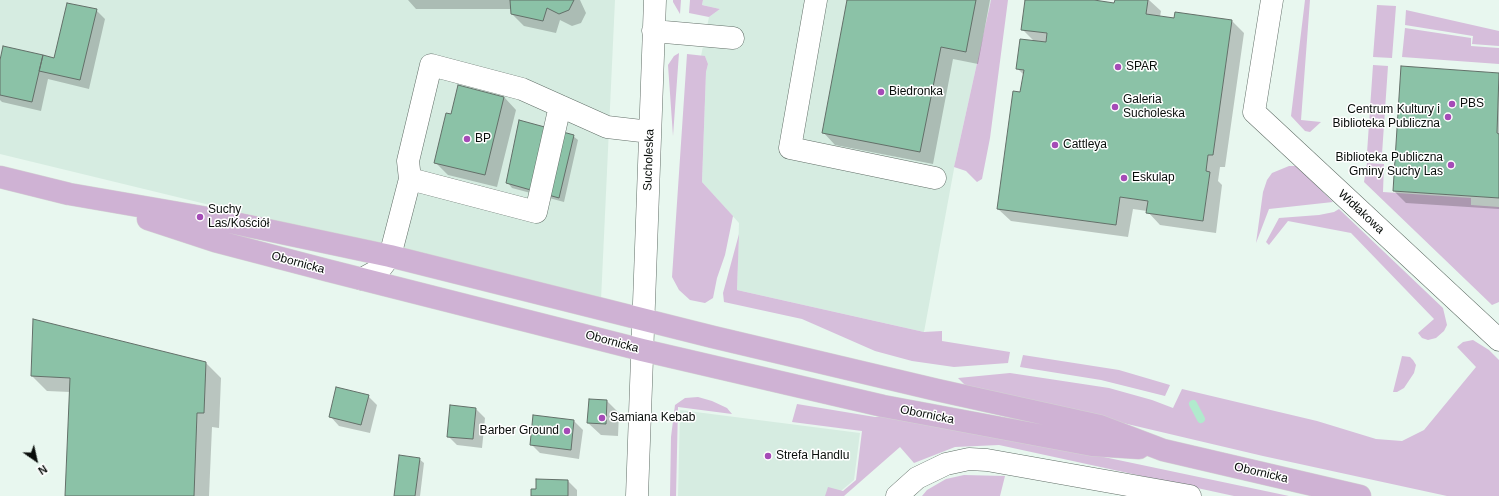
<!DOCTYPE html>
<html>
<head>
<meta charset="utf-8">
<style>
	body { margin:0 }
	#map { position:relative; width:1499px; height:496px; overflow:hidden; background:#e8f7ef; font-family:Helvetica,sans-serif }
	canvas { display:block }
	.north { position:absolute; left:16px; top:440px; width:40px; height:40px; -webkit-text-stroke:3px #fff; paint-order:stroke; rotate:146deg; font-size:11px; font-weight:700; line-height:16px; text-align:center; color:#080d0a }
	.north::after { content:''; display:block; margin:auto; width:14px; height:18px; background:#080d0a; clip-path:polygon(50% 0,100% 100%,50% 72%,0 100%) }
</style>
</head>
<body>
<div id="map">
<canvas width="1499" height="496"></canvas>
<div class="north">N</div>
</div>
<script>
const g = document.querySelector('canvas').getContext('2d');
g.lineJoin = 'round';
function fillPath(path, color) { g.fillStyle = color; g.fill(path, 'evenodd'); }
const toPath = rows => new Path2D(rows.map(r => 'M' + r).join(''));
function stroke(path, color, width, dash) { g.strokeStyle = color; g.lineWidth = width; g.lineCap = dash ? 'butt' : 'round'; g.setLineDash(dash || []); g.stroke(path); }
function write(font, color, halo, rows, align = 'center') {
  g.font = font + ' Helvetica,sans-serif'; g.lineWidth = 3; g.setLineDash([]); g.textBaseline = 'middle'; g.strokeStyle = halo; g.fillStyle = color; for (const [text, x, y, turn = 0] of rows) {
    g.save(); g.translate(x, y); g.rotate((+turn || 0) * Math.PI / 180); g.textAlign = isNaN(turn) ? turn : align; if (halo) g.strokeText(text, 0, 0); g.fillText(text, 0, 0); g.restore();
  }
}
const built = toPath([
	[0,0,615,0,601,300,0,154],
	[703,0,991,0,956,158,924,332,737,290,739,223,702,182,706,72,708,64,705,56,701,56,709,17,720,9,702,5],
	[680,410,860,433,854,480,835,496,678,496]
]);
const green = toPath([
	[673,0,681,0,680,14,673,2],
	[690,0,703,0,702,5,720,9,709,17,689,13],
	[991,0,1008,0,990,138,982,179,977,182,966,171,954,167],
	[1305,0,1310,0,1301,120,1321,122,1310,132,1305,131,1291,116],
	[1377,5,1396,6,1392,58,1373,57],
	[1406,10,1499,31,1499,46,1472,44,1473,36,1405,25],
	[1405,28,1471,38,1471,46,1499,48,1499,64,1402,57],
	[679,53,673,136,668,65,674,56],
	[687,54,705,56,708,64,706,72,702,182,733,216,725,255,717,278,713,298,705,303,690,300,679,290,672,277],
	[1373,65,1388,66,1382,154,1367,153],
	[1367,163,1384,164,1383,192,1471,198,1471,205,1499,207,1499,302,1492,305,1364,182],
	[1289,166,1297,166,1333,202,1269,209,1256,243,1263,192,1267,180,1272,173],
	[1339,209,1443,308,1447,325,1444,331,1436,338,1428,340,1422,338,1418,333,1434,319,1351,233,1288,221,1269,245,1266,242,1279,218,1319,215,1334,212],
	[739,234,737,290,924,332,942,331,942,341,1010,352,1008,363,954,367,912,361,875,351,802,319,724,302,723,293],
	[1473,340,1489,350,1499,360,1499,496,1447,496,1263,456,966,386,958,378,1010,373,1109,388,1152,400,1173,408,1182,389,1317,421,1376,439,1402,441,1424,430,1476,367,1457,347,1463,342],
	[1023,355,1119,370,1170,385,1165,396,1101,380,1020,367],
	[1402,356,1410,357,1413,360,1416,365,1414,373,1404,388,1397,392,1393,392],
	[698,397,712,401,727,408,732,414,678,407,676,496,670,496,671,437,675,405,685,398],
	[797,404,875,417,893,416,990,433,1289,496,1234,496,999,445,955,447,914,463,900,447,844,496,825,496,828,487,843,491,856,480,862,431,792,422],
	[964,475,1005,476,1000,496,922,496,927,490,946,479]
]);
const shadow = toPath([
	[408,0,580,0,586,13,581,23,572,26,560,20,556,33,524,26,512,14,511,9,416,9],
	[848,0,990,0,978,64,953,59,933,164,835,145,823,132],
	[1026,0,1087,0,1115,4,1116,0,1149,0,1161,11,1160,17,1232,21,1244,33,1225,167,1220,167,1218,181,1222,185,1216,233,1160,225,1147,211,1133,209,1128,237,1011,221,998,209,1024,75,1017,68,1035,42,1022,29],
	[96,10,105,19,89,89,48,79,41,111,2,102,0,100,0,65,55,59],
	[1402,67,1499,74,1499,209,1406,203,1394,191],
	[504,97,516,110,497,187,448,175,436,163,452,116],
	[573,136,578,140,564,202,512,188,508,183],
	[206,363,221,378,219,428,212,427,209,496,66,496,70,392,47,391,32,376],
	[368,396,377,405,370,433,339,426,330,416],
	[607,401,619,413,618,436,601,435,588,423],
	[451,406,476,409,485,418,482,448,457,445,448,436],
	[574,421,583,430,579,459,540,453,531,444],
	[419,459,424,463,420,496,395,496],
	[568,481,577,490,577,496,532,496,537,490]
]);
const stream = toPath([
	[1193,404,1201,419]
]);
const building = toPath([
	[510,0,574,0,569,10,559,14,547,8,543,21,511,14,510,0],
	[847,0,976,0,966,52,941,47,920,152,822,133,847,0],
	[1025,0,1094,0,1114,3,1115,0,1148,0,1146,14,1174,18,1175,12,1232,20,1213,155,1208,155,1206,171,1210,172,1203,221,1146,213,1148,201,1120,197,1116,225,997,209,1013,91,1020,92,1024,70,1016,69,1020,39,1046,42,1047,33,1021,30,1025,0],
	[67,3,97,9,80,80,39,71,43,55,54,58,67,3],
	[3,46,43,55,32,102,0,95,0,60,3,46],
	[1401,66,1499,73,1497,133,1499,134,1499,198,1393,191,1401,66],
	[458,85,504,97,485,175,434,163,446,113,451,114,458,85],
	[519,120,574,135,559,198,506,183,519,120],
	[33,319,206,362,204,413,197,413,194,496,65,496,70,378,31,376,33,319],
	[336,387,369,395,361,425,329,417,336,387],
	[589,399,607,400,606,424,587,423,589,399],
	[450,405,476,408,473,439,447,437,450,405],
	[533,415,574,420,571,450,530,445,533,415],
	[399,455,420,458,415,496,394,496,399,455],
	[536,479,568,480,568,496,531,496,531,489,536,489,536,479]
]);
const minor = toPath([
	[816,0,790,148,935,178],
	[1272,0,1254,112,1499,340],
	[653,31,733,38],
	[410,179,536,212,560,106],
	[362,279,380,269,390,256,410,179,408,161,431,65,522,89,607,127,650,132],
	[637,496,655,0],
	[897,496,917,478,946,464,969,459,987,460,1190,496]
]);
const major = toPath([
	[0,177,69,194,225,221,390,256,713,337,937,390,1100,426,1163,450,1360,496],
	[148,219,215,241,326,270,642,350,883,406,1092,445,1139,448]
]);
const markers = [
	[1118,67,4,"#a54bb7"],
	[881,92,4,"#a54bb7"],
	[1452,104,4,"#a54bb7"],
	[1115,107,4,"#a54bb7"],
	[1448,117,4,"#a54bb7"],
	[467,139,4,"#a54bb7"],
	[1055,145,4,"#a54bb7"],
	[1451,165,4,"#a54bb7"],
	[1124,178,4,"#a54bb7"],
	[200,217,4,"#a54bb7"],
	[602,418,4,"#a54bb7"],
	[567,431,4,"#a54bb7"],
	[768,456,4,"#a54bb7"]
];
const poiNames = [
	["SPAR",1126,67],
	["Biedronka",889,92],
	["Galeria",1123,100],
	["Sucholeska",1123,114],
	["PBS",1460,104],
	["Centrum Kultury i",1440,110,"right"],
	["Biblioteka Publiczna",1440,124,"right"],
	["BP",475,139],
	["Cattleya",1063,145],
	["Biblioteka Publiczna",1443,158,"right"],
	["Gminy Suchy Las",1443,172,"right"],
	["Eskulap",1132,178],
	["Suchy",208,210],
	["Las/Kościół",208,224],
	["Samiana Kebab",610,418],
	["Barber Ground",559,431,"right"],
	["Strefa Handlu",776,456]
];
const streetNames = [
	["Sucholeska",649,160,-88],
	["Widłakowa",1361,212,43],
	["Obornicka",298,263,15],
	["Obornicka",612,342,15],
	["Obornicka",927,415,11],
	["Obornicka",1261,473,13]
];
fillPath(built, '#d6ece1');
fillPath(green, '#d6bedb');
fillPath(shadow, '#0003');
stroke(stream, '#b1eacd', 8);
fillPath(building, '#8bc2a7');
stroke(building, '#637069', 1);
stroke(minor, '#626f68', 23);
stroke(major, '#d3d3d3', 23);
stroke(minor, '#fff', 22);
stroke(major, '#cfb2d4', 22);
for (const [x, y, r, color] of markers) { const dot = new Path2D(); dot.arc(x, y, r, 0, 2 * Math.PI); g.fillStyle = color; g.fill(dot); stroke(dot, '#fff', 1.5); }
write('12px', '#080d0a', '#fff', poiNames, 'left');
write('12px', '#080d0a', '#fff', streetNames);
</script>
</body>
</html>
